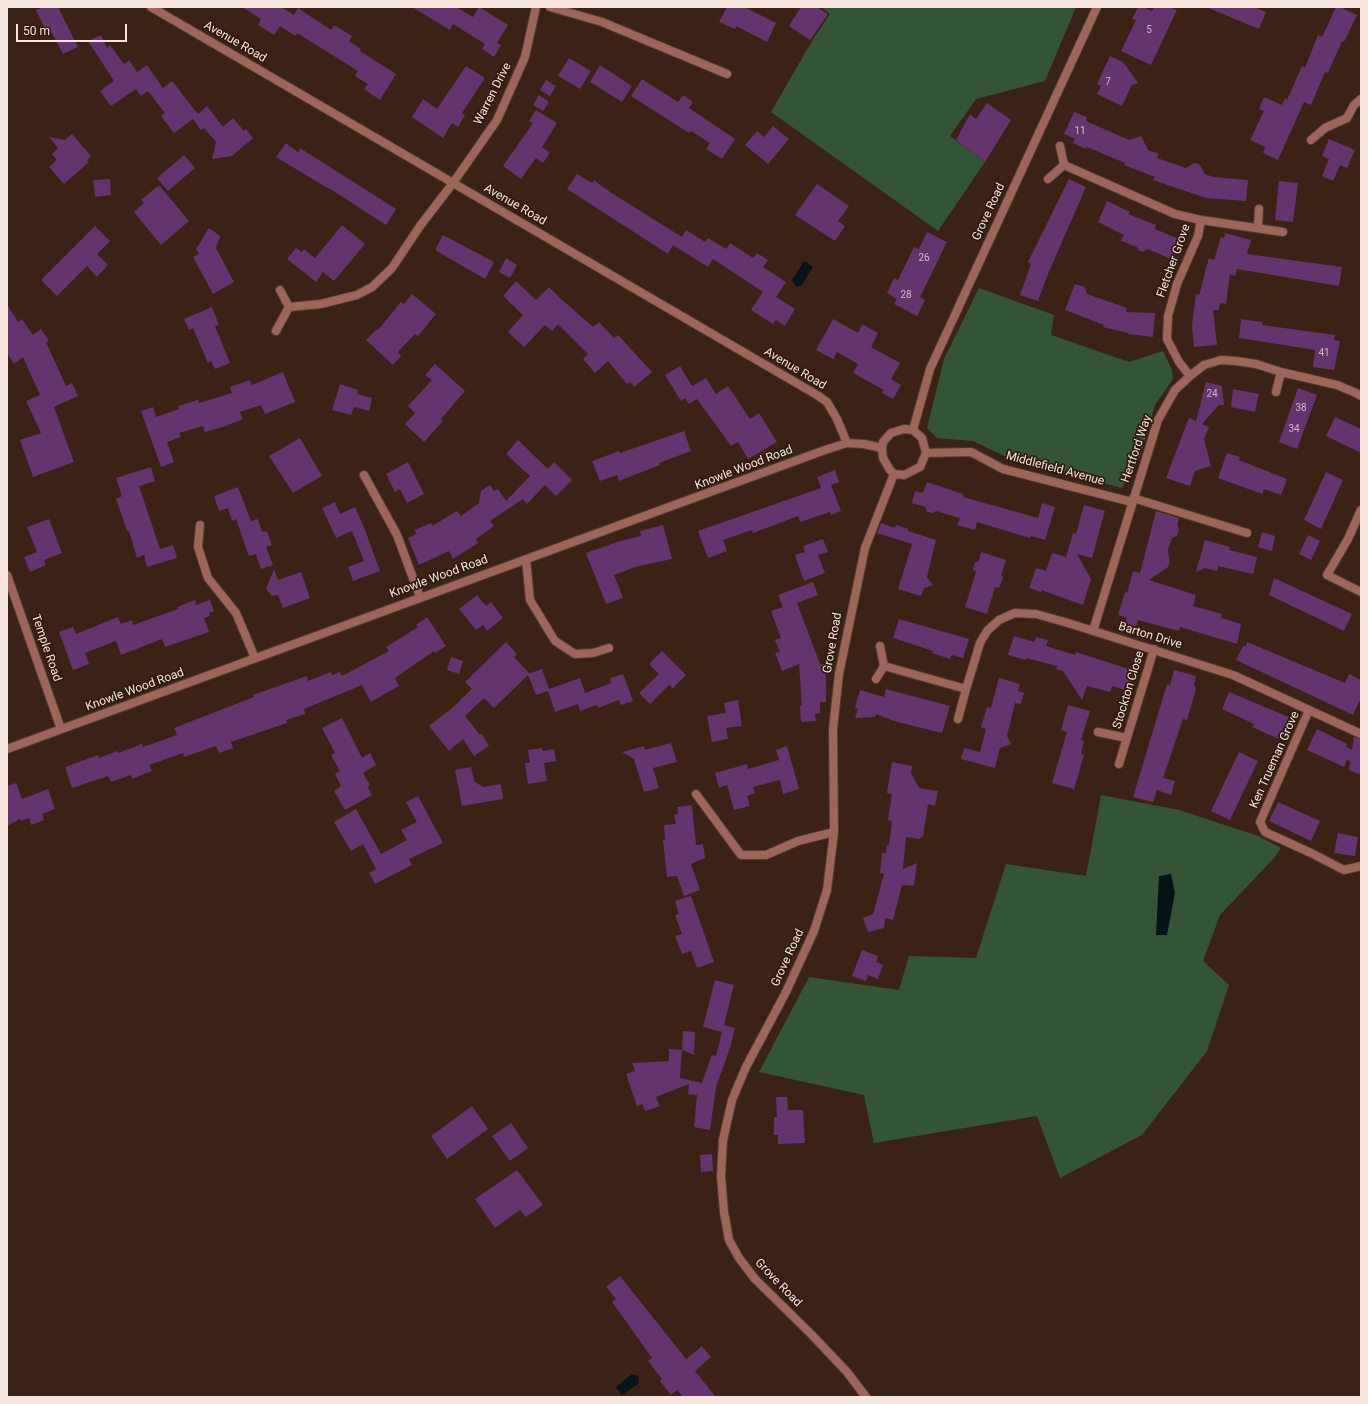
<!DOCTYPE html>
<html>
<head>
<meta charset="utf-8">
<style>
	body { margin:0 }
	#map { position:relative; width:1368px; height:1404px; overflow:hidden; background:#3b2216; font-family:Roboto,sans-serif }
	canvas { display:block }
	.frame { position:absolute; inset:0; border:8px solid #f7e6de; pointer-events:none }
	.scale { position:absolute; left:16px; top:24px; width:111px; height:18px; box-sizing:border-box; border:2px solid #f7e6de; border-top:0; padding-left:5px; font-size:12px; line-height:14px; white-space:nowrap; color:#f7e6de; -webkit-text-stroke:3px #30190d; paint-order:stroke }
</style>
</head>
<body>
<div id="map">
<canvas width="1368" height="1404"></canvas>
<div class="frame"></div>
<div class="scale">50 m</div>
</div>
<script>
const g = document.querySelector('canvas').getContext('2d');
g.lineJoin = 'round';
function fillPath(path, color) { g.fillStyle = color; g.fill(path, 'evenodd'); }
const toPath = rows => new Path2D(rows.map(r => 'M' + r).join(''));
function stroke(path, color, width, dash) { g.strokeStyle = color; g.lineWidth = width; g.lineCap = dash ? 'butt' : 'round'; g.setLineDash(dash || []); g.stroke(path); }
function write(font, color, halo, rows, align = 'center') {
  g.font = font + ' Roboto,sans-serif'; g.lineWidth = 3.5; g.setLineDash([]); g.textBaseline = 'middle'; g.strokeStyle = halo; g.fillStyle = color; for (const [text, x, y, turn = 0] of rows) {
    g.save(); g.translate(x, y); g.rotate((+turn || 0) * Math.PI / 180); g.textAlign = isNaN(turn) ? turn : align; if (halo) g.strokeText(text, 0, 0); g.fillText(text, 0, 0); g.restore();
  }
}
const green = toPath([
	[821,7,1076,7,1045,81,976,99,950,136,985,162,938,231,771,112,812,41,830,14],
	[979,288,1054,315,1051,335,1129,362,1163,351,1172,370,1173,379,1155,405,1140,456,1122,488,1011,459,973,441,937,438,927,428,944,359],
	[1101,795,1179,810,1258,836,1281,848,1274,858,1220,915,1203,961,1229,985,1207,1051,1142,1135,1060,1178,1037,1116,874,1143,864,1095,759,1072,809,977,899,990,909,956,976,958,1006,864,1086,876]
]);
const water = toPath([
	[804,261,813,267,801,286,796,287,792,280],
	[1171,874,1175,893,1167,935,1156,935,1159,876],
	[632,1374,638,1376,639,1383,622,1395,616,1387]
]);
const building = toPath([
	[43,7,58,7,78,47,63,54,51,31,47,33,36,10],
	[242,7,281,7,294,15,298,8,331,30,334,25,352,36,349,41,361,49,360,51,396,74,380,100,364,89,368,84,355,76,358,71,297,33,295,36,280,26,274,35,258,25,261,19],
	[412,7,456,7,473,17,479,7,508,25,497,43,501,45,494,57,482,49,485,44,453,24,450,30],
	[727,7,744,7,776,23,767,42,736,26,735,29,719,22],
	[801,7,817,7,828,14,810,40,789,26],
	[1138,7,1143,7,1152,11,1154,7,1170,7,1177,10,1151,65,1121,51,1136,20,1132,19],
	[1206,7,1254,7,1266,12,1259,29],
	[1336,7,1340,7,1357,15,1344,42,1342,41,1328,73,1325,72,1311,105,1304,102,1278,160,1263,153,1265,147,1250,140,1264,111,1259,109,1264,97,1282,105,1285,98,1287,100,1302,66,1305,68,1318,35,1322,37],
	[101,35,107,48,110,45,124,64,129,60,137,72,147,65,163,88,172,81,198,114,207,106,223,127,233,118,244,131,246,129,253,138,232,156,212,159,216,142,204,128,201,130,193,119,174,133,161,116,165,113,148,91,141,96,136,89,111,106,100,91,114,81,88,41],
	[1110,56,1123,62,1138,83,1132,85,1122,106,1097,94,1101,86,1097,84],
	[569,58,591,71,580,89,558,76],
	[600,65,632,86,622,102,590,82],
	[466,66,485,78,462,113,465,115,458,127,452,123,443,138,412,117,423,99,437,109],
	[642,79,678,102,683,95,693,102,689,108,735,139,722,159,706,149,710,143,691,131,689,133,631,96],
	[546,80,556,86,550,96,540,90],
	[539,95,549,102,543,111,533,105],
	[987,103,1011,120,985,162,956,140,970,114,976,119],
	[536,110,557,123,542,147,550,153,543,163,536,158,521,179,503,166,533,123,529,121],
	[1074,112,1087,117,1086,121,1129,140,1141,136,1148,150,1159,154,1157,158,1186,168,1194,163,1199,164,1205,174,1213,177,1248,180,1246,201,1206,198,1153,180,1155,177,1124,165,1125,163,1087,147,1086,149,1073,143,1075,139,1064,134],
	[773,126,789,139,768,164,745,145,757,131,764,137],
	[72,134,91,156,87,160,89,162,64,184,49,167,57,160,52,154,58,148,49,137,65,140],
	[1329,139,1355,150,1347,168,1340,165,1333,181,1322,176,1329,159,1322,156],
	[286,143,298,152,300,148,396,209,386,225,329,188,329,189,276,157],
	[184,155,195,168,168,191,157,178],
	[577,174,592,183,594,180,610,192,682,237,686,230,705,242,708,238,726,249,730,243,753,258,757,253,768,260,763,267,786,282,776,297,795,309,785,326,776,320,773,324,751,310,763,292,713,259,708,267,673,245,668,254,567,189],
	[110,179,111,195,95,197,93,180],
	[1069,179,1086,187,1048,274,1038,301,1020,295,1031,264,1028,262],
	[1279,181,1298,183,1293,222,1275,220],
	[817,184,849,206,838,221,845,226,835,241,795,215],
	[159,185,189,221,161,245,134,212,144,203,141,200],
	[1107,201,1130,212,1128,214,1156,225,1155,229,1181,240,1173,260,1148,249,1143,252,1138,250,1137,247,1121,241,1124,235,1098,222],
	[342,225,365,244,334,281,323,272,316,282,287,259,296,248,302,252,304,249,315,258],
	[95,226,110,241,97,254,108,265,97,277,87,266,57,296,41,280],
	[209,228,220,236,216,248,234,282,213,294,193,257,199,254,196,249],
	[927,232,947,242,920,297,925,300,917,316,894,304,897,299,887,293,894,278,898,280,914,247,919,249],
	[1225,233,1251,240,1247,254,1342,267,1339,286,1237,269,1235,276,1230,274,1226,304,1220,303,1219,310,1213,310,1217,345,1194,347,1192,325,1196,294,1199,295,1209,258,1214,260,1221,237,1224,238],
	[443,235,494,262,485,279,435,250],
	[506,258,517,265,510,278,499,272],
	[516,281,536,300,549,287,560,298,593,327,599,322,614,338,618,335,652,372,634,387,630,382,627,384,608,361,595,373,583,359,588,354,558,324,552,331,545,325,524,347,508,332,523,315,503,296],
	[1075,284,1085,287,1087,294,1127,308,1126,312,1155,313,1153,337,1128,334,1128,333,1103,327,1104,325,1065,310],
	[412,294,436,314,418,336,415,334,398,352,401,356,393,365,366,340,377,329,378,330,401,302,404,304],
	[7,304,18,322,22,319,33,335,41,329,49,341,46,342,66,386,72,383,78,396,54,407,74,462,33,477,20,440,41,433,26,401,40,395,23,357,14,364,7,353],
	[212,307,219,325,215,326,230,363,215,369,211,361,208,363,193,328,189,330,184,319],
	[833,319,858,333,862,324,878,333,871,347,900,363,891,379,901,385,893,399,882,393,884,390,853,373,858,364,837,352,833,359,816,350],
	[1241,319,1262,322,1262,325,1335,335,1334,340,1340,341,1334,370,1313,367,1315,350,1239,338],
	[435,364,465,391,441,419,443,421,424,442,405,424,415,413,408,406,432,380,425,375],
	[680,366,692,386,706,378,716,394,728,386,750,419,759,413,777,442,748,459,738,442,731,446,697,399,689,404,685,398,681,401,665,375],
	[283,372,295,402,265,414,261,405,240,412,243,419,223,427,205,432,203,426,179,433,181,437,167,442,174,462,161,467,141,411,153,407,156,417,179,409,178,406,198,400,199,403,232,393,230,387,250,380,252,385],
	[1206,382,1222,386,1224,405,1219,405,1202,424,1209,427,1204,439,1211,466,1195,471,1190,486,1166,478,1189,418,1196,421],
	[340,384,358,390,357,394,372,398,369,411,354,407,351,415,332,410],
	[1298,388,1317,395,1297,449,1279,442],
	[1233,389,1259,394,1255,412,1231,407],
	[1335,417,1361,429,1361,453,1326,436],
	[684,431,691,451,659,463,660,465,619,481,617,475,600,481,592,461,619,451,620,453],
	[300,438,322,476,293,493,269,456],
	[518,440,548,469,554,462,572,480,556,496,545,485,527,504,523,499,490,521,494,526,476,539,478,543,453,559,449,551,419,565,408,538,416,534,415,530,431,523,432,526,457,511,461,516,479,503,481,491,490,485,494,491,498,489,506,501,530,476,506,454],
	[1227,453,1240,457,1239,460,1287,479,1281,495,1264,489,1262,494,1218,478],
	[408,462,424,494,407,503,400,489,395,492,386,474],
	[151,467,155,481,139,486,160,549,173,545,177,558,147,567,144,555,137,558,129,531,127,531,123,519,116,499,122,496,116,478],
	[835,470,839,482,831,485,841,511,831,515,830,512,800,522,798,516,753,533,752,530,723,540,727,551,708,558,698,531,821,488,817,477],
	[1326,472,1343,480,1321,529,1304,520],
	[927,482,963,494,963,497,1038,518,1042,503,1055,507,1045,540,1031,536,1030,538,977,522,975,530,957,525,960,518,936,511,933,513,927,512,925,507,912,503,915,491,923,493],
	[238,487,251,521,258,519,262,532,267,531,272,545,266,547,273,565,261,569,256,554,249,556,236,519,232,521,228,508,219,511,214,496],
	[335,502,340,514,355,507,365,530,380,571,353,581,348,567,364,561,352,531,336,538,322,508],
	[1084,505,1105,511,1092,558,1077,554,1091,579,1083,605,1041,590,1041,592,1029,588,1036,568,1046,571,1052,553,1066,557,1073,533,1076,534],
	[1156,511,1179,518,1177,525,1179,530,1177,536,1172,538,1168,549,1168,552,1170,562,1168,567,1149,580,1196,595,1193,606,1222,614,1221,618,1241,624,1237,644,1180,627,1179,631,1138,620,1136,627,1125,624,1127,618,1118,615,1125,592,1127,593,1133,571,1140,573],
	[49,519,62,553,44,560,46,565,30,572,24,557,37,552,27,527],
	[881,523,895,528,896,525,908,529,908,531,936,540,927,577,933,585,924,588,921,596,898,589,912,544,877,533],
	[663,525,672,559,635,567,614,575,623,598,606,604,586,553,620,541,641,536,640,531],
	[1262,532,1275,536,1272,551,1258,547],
	[1308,535,1320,541,1311,560,1299,554],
	[823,539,828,552,818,555,825,573,804,581,795,555,805,552,803,546],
	[1205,540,1230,547,1229,550,1257,557,1253,574,1218,566,1217,571,1205,568,1196,572],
	[981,552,1006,560,1001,576,1003,577,999,588,995,587,987,614,965,607,976,572,973,569,975,562,979,561],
	[274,569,278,580,301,572,310,598,283,608,278,595,272,596,266,589],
	[1274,578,1352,614,1344,631,1269,595],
	[813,582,818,595,797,603,820,664,826,664,826,702,820,702,820,713,815,714,816,721,801,722,800,706,802,706,799,664,782,671,775,653,780,652,775,640,781,638,771,611,783,607,778,595],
	[477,595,486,606,491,602,503,618,487,631,483,625,476,630,459,609],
	[195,600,196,605,210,600,214,611,209,613,210,616,204,618,209,632,165,647,162,639,121,655,116,641,85,653,89,664,73,670,59,632,73,627,76,634,118,617,121,624,132,620,133,625,178,609,177,607],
	[427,617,446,646,435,653,434,651,395,678,399,686,371,702,362,685,304,709,305,714,286,720,287,723,231,742,233,748,219,753,216,746,184,757,183,753,149,765,152,771,132,779,131,775,111,782,108,776,72,788,65,767,98,755,99,758,117,751,118,753,142,744,143,747,177,735,174,728,254,697,253,695,307,676,308,681,331,672,332,675,340,672,342,676,389,651,386,647,418,627,416,625],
	[899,619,969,639,963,658,952,655,950,659,932,653,933,651,893,638],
	[1014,636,1034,642,1036,637,1048,640,1046,646,1075,655,1076,652,1135,671,1129,691,1112,686,1110,692,1087,686,1082,700,1063,671,1056,669,1057,666,1026,658,1026,660,1008,655],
	[506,642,517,654,514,657,529,673,528,674,542,669,549,689,580,678,585,693,611,683,610,678,623,674,633,701,621,705,619,700,598,708,597,705,580,711,578,704,555,712,548,691,536,695,528,675,494,708,484,698,465,716,480,735,482,734,489,746,474,756,463,739,449,751,429,726,452,708,472,689,465,682],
	[1247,642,1345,683,1349,674,1361,680,1361,698,1353,715,1236,660,1243,646,1246,646],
	[662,651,686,675,673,688,669,685,650,704,639,693,659,674,649,664],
	[451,657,463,661,459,674,447,670],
	[1174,670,1196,676,1194,684,1196,689,1187,720,1183,719,1163,778,1175,781,1171,795,1157,790,1153,802,1133,797,1167,684,1170,685],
	[999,678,1020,684,1018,691,1024,693,1021,704,1015,703,1009,727,1007,736,1011,744,1000,748,995,768,961,759,964,748,980,752,986,729,981,727,987,707,991,708],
	[886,689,950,706,942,733,894,721,876,714,875,717,855,718,858,709,855,708,860,690,884,697],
	[1229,692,1291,718,1281,740,1252,727,1254,724,1222,709],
	[738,700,742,726,726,728,728,739,712,742,707,716,726,713,724,703],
	[1068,705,1090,711,1081,740,1084,741,1081,754,1084,755,1074,789,1052,783,1067,732,1061,730],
	[342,718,362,758,370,753,376,765,363,773,370,785,368,787,372,795,345,810,334,791,341,786,335,774,340,771,331,755,335,753,322,728],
	[1317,729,1347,744,1346,747,1352,750,1354,737,1361,739,1361,775,1349,770,1350,761,1347,760,1344,767,1307,750],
	[671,743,677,762,653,768,659,788,644,792,634,759,622,752,644,746,645,750],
	[787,746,799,789,783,794,780,780,753,787,755,793,747,796,750,806,734,810,727,785,719,788,715,773,747,764,748,769,779,760,776,750],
	[542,748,543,751,554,749,556,761,544,763,547,781,528,784,525,763,530,763,528,750],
	[1239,752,1258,761,1230,820,1211,811],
	[892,762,912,766,911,773,919,788,938,791,935,806,928,804,923,837,921,836,920,839,906,837,903,869,917,863,914,886,902,885,893,920,885,918,884,928,868,932,863,918,873,914,884,874,880,873,882,853,886,853,887,845,889,845,892,821,888,820,892,794,887,793],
	[471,767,474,781,483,787,501,784,503,799,462,806,455,770],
	[16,783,22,799,48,789,55,809,42,814,44,820,31,825,29,818,21,821,20,819,7,826,7,786],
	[418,796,443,843,409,859,412,865,375,884,369,873,376,869,363,844,351,851,334,822,356,809,381,854,407,840,401,830,417,822,406,802],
	[1278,802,1320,821,1311,841,1269,821],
	[692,805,696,845,703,844,705,858,691,864,700,890,684,896,677,876,667,877,663,840,665,840,664,825,676,824,674,815,678,814,677,807],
	[1338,833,1358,837,1355,856,1334,853],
	[691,896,714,962,697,968,691,951,682,954,675,936,682,934,675,915,679,914,675,901],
	[862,950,878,956,876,962,883,965,878,979,868,975,866,981,852,976],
	[715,980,734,985,724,1025,735,1028,730,1048,716,1087,710,1130,694,1127,697,1095,688,1094,689,1084,656,1097,660,1106,645,1111,642,1104,637,1106,626,1074,635,1071,632,1063,669,1061,669,1049,682,1050,680,1078,702,1083,712,1055,716,1056,722,1032,703,1027],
	[683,1031,695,1032,694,1055,682,1050],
	[776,1097,787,1097,788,1110,803,1110,805,1143,778,1144,778,1135,774,1135,774,1117,777,1117],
	[472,1106,488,1129,447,1159,431,1136],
	[511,1123,528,1148,510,1161,492,1136],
	[712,1154,713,1171,701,1172,700,1155],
	[517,1170,543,1205,526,1217,520,1210,495,1228,475,1199],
	[620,1276,686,1359,702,1346,711,1357,695,1371,716,1397,683,1397,677,1390,671,1395,660,1381,662,1379,648,1361,652,1358,612,1302,616,1299,606,1287]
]);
const street = toPath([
	[151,7,817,395,827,402,837,419,847,443],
	[550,7,602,22,727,74],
	[1311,140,1325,128,1347,118,1354,105,1361,99],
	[1064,165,1175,214,1201,220,1283,232],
	[1048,179,1064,165,1060,146],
	[1258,227,1259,209],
	[280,290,289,307],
	[276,331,289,307,321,304,357,295,372,287,392,268,420,226,453,183,497,120,525,57,536,7],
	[1190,376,1179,362,1167,339,1168,316,1177,284,1198,236,1201,220],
	[1276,392,1281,372],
	[904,429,913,430,922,438,926,453,920,467,904,475,894,474,890,470,883,458,882,448,883,442,891,433,904,429],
	[913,430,930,369,1097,7],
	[926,453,971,452,1003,469,1132,502],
	[364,475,397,535,420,597],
	[1133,498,1247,533],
	[1361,510,1348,539,1327,575,1361,592],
	[200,525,198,547,208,578,236,613,255,658],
	[526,559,530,600,555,641,575,654,593,653,609,648],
	[7,575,61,729],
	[1093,631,1158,420,1175,390,1190,376,1204,365,1221,360,1236,361,1256,364,1281,372,1337,385,1356,393,1361,396],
	[880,646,884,666,966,689,980,643,987,631,999,620,1015,613,1036,614,1068,623,1233,675,1361,734],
	[876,679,884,666],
	[1309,710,1260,822,1265,832,1311,853,1344,870,1361,866],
	[958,719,966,689],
	[1098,732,1127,738],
	[7,749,825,450,847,443,864,444,882,448],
	[1119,764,1154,649],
	[696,794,741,855,766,855,798,841,834,832],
	[866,1397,847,1372,812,1335,755,1279,739,1258,729,1240,724,1212,721,1176,723,1140,732,1100,746,1067,786,992,814,931,827,890,834,832,833,729,839,674,865,548,894,474]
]);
const numberNames = [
	["5",1149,30],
	["7",1108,82],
	["11",1080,131],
	["26",924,258],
	["28",906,295],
	["41",1324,353],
	["24",1212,394],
	["38",1301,408],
	["34",1294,429]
];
const streetNames = [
	["Avenue Road",235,42,30],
	["Warren Drive",493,94,-63],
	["Avenue Road",515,205,30],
	["Grove Road",989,212,-65],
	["Fletcher Grove",1174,261,-70],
	["Avenue Road",795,369,31],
	["Hertford Way",1137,449,-71],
	["Knowle Wood Road",744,468,-21],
	["Middlefield Avenue",1055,469,15],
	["Knowle Wood Road",439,577,-20],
	["Barton Drive",1150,636,17],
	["Grove Road",833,643,-80],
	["Temple Road",46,648,71],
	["Knowle Wood Road",135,690,-20],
	["Stockton Close",1129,690,-73],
	["Ken Trueman Grove",1275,760,-66],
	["Grove Road",788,958,-65],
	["Grove Road",778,1283,46]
];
fillPath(green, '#335536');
fillPath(water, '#051416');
fillPath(building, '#63346e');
stroke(street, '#553d32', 10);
stroke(street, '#9e665a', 8);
write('10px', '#d2bac2', null, numberNames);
write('12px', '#f7e6de', '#30190d', streetNames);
</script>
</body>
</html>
